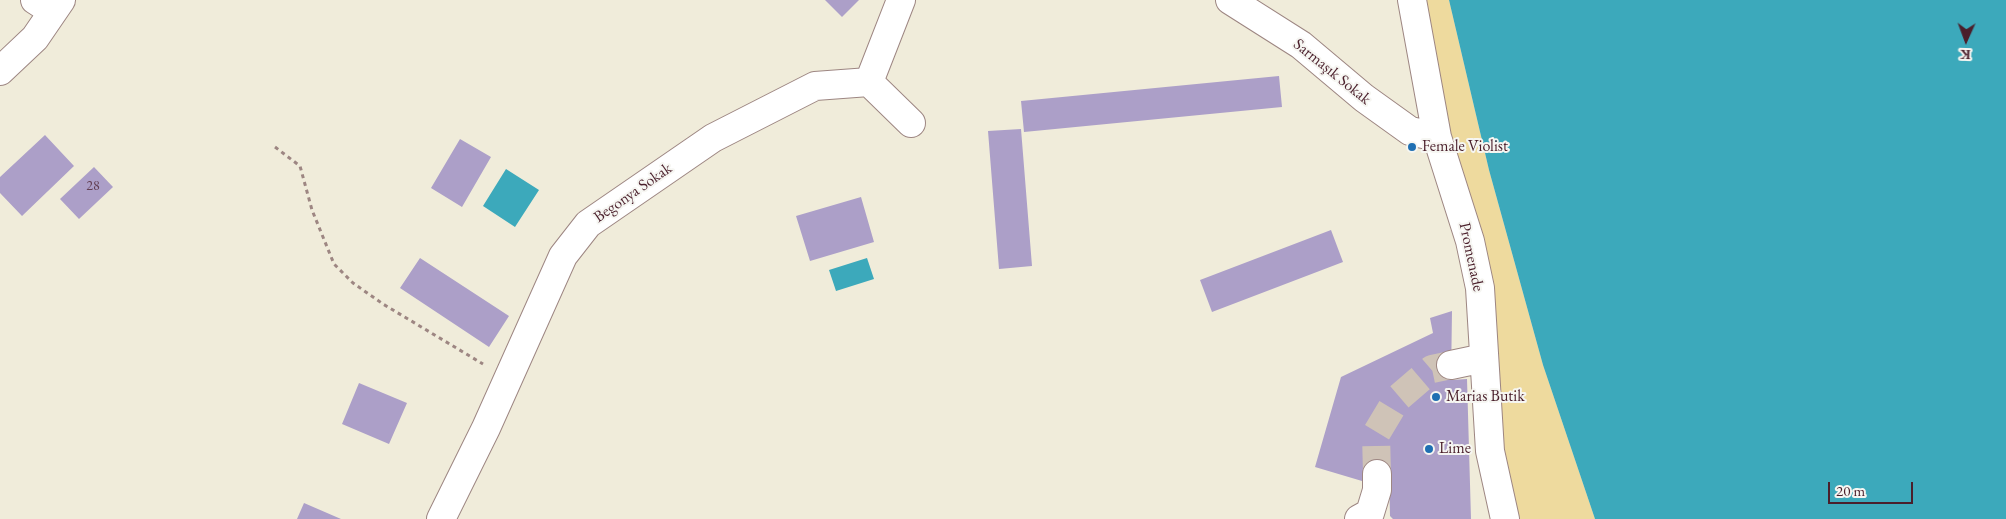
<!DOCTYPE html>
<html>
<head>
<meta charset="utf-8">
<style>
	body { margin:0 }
	#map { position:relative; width:2006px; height:519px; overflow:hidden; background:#f0ecda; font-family:"EB Garamond",serif }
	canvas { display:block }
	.north { position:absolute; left:1941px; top:15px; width:50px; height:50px; -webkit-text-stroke:4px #f6f6f2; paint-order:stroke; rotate:182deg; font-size:14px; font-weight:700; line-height:20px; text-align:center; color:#4a1f2b }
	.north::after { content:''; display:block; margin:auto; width:18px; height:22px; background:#4a1f2b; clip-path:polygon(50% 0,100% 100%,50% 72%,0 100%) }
	.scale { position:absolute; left:1828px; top:482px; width:85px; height:22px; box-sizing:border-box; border:2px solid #4a1f2b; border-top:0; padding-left:6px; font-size:15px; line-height:18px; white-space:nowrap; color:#4a1f2b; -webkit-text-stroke:4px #f6f6f2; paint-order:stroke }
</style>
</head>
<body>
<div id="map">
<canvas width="2006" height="519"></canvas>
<div class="north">K</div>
<div class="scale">20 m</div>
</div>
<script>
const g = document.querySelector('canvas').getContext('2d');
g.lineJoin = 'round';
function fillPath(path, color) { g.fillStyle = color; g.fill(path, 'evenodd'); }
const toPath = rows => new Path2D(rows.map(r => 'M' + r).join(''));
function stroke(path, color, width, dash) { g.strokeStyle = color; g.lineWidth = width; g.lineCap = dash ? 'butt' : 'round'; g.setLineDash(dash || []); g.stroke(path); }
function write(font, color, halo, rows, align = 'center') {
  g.font = font + ' "EB Garamond",serif'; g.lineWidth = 4; g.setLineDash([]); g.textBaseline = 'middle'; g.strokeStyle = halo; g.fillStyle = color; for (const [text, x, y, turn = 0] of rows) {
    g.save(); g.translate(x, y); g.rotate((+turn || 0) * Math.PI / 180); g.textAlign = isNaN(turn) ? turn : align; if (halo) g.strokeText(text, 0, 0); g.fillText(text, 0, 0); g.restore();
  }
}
const sand = toPath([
	[1412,0,1449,0,1489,170,1543,365,1595,519,1505,519,1479,288]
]);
const water = toPath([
	[1449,0,2006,0,2006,519,1595,519,1543,365,1489,170],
	[506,169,539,190,515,227,483,206],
	[867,258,874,279,836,291,829,270]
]);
const building = toPath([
	[825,0,859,0,842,17],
	[1279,76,1282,107,1024,132,1021,101],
	[1021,129,1032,266,999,269,988,131],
	[45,135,74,166,22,216,0,193,0,177],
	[460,139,491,157,462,207,431,188],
	[94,167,113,187,79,219,60,199],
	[861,197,874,242,810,261,796,216],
	[1331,230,1343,262,1212,312,1200,280],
	[420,258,509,316,489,347,400,288],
	[1452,311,1451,380,1467,379,1471,519,1393,519,1390,516,1389,468,1362,481,1315,467,1341,377,1433,333,1430,318],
	[359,383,407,403,389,444,342,424],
	[304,503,341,519,297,519]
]);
const minorTunnel = toPath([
	[1377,474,1376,434,1397,399,1432,369,1451,365]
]);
const path = toPath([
	[275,147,300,166,312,210,334,264,353,283,383,304,483,364]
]);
const minor = toPath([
	[35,0,52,11],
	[1230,0,1301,45,1364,98,1410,131,1437,137],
	[1412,0,1437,137,1470,241,1480,288,1490,451,1505,519],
	[869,82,911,123],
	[1451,365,1484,358],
	[441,519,486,428,563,256,588,224,713,138,815,86,869,82,901,0],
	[1359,519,1370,513,1377,490,1377,474]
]);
const major = toPath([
	[0,71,35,38,61,0]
]);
const markers = [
	[1412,147,5,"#1f6fb2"],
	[1436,397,5,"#1f6fb2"],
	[1429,449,5,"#1f6fb2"]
];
const numberNames = [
	["28",93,186]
];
const streetNames = [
	["Sarmaşık Sokak",1332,72,39],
	["Begonya Sokak",633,193,-35],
	["Promenade",1471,257,78]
];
const poiNames = [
	["Female Violist",1422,147],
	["Marias Butik",1446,397],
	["Lime",1439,449]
];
fillPath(sand, '#eeda9e');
fillPath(water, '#3ca9bb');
fillPath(building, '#ac9fc8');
stroke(minorTunnel, '#cfc3b7', 28, [28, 14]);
stroke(minor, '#9d8682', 30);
stroke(major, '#9d8682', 30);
stroke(path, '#9d8682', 3, [4, 4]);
stroke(minor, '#fff', 28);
stroke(major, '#fff', 28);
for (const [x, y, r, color] of markers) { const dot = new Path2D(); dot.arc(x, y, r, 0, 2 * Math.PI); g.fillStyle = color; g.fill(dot); stroke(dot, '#f6f6f2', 2); }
write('14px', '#623f52', null, numberNames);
write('16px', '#4a1f2b', '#f6f6f2', streetNames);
write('16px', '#4a1f2b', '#f6f6f2', poiNames, 'left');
</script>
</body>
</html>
